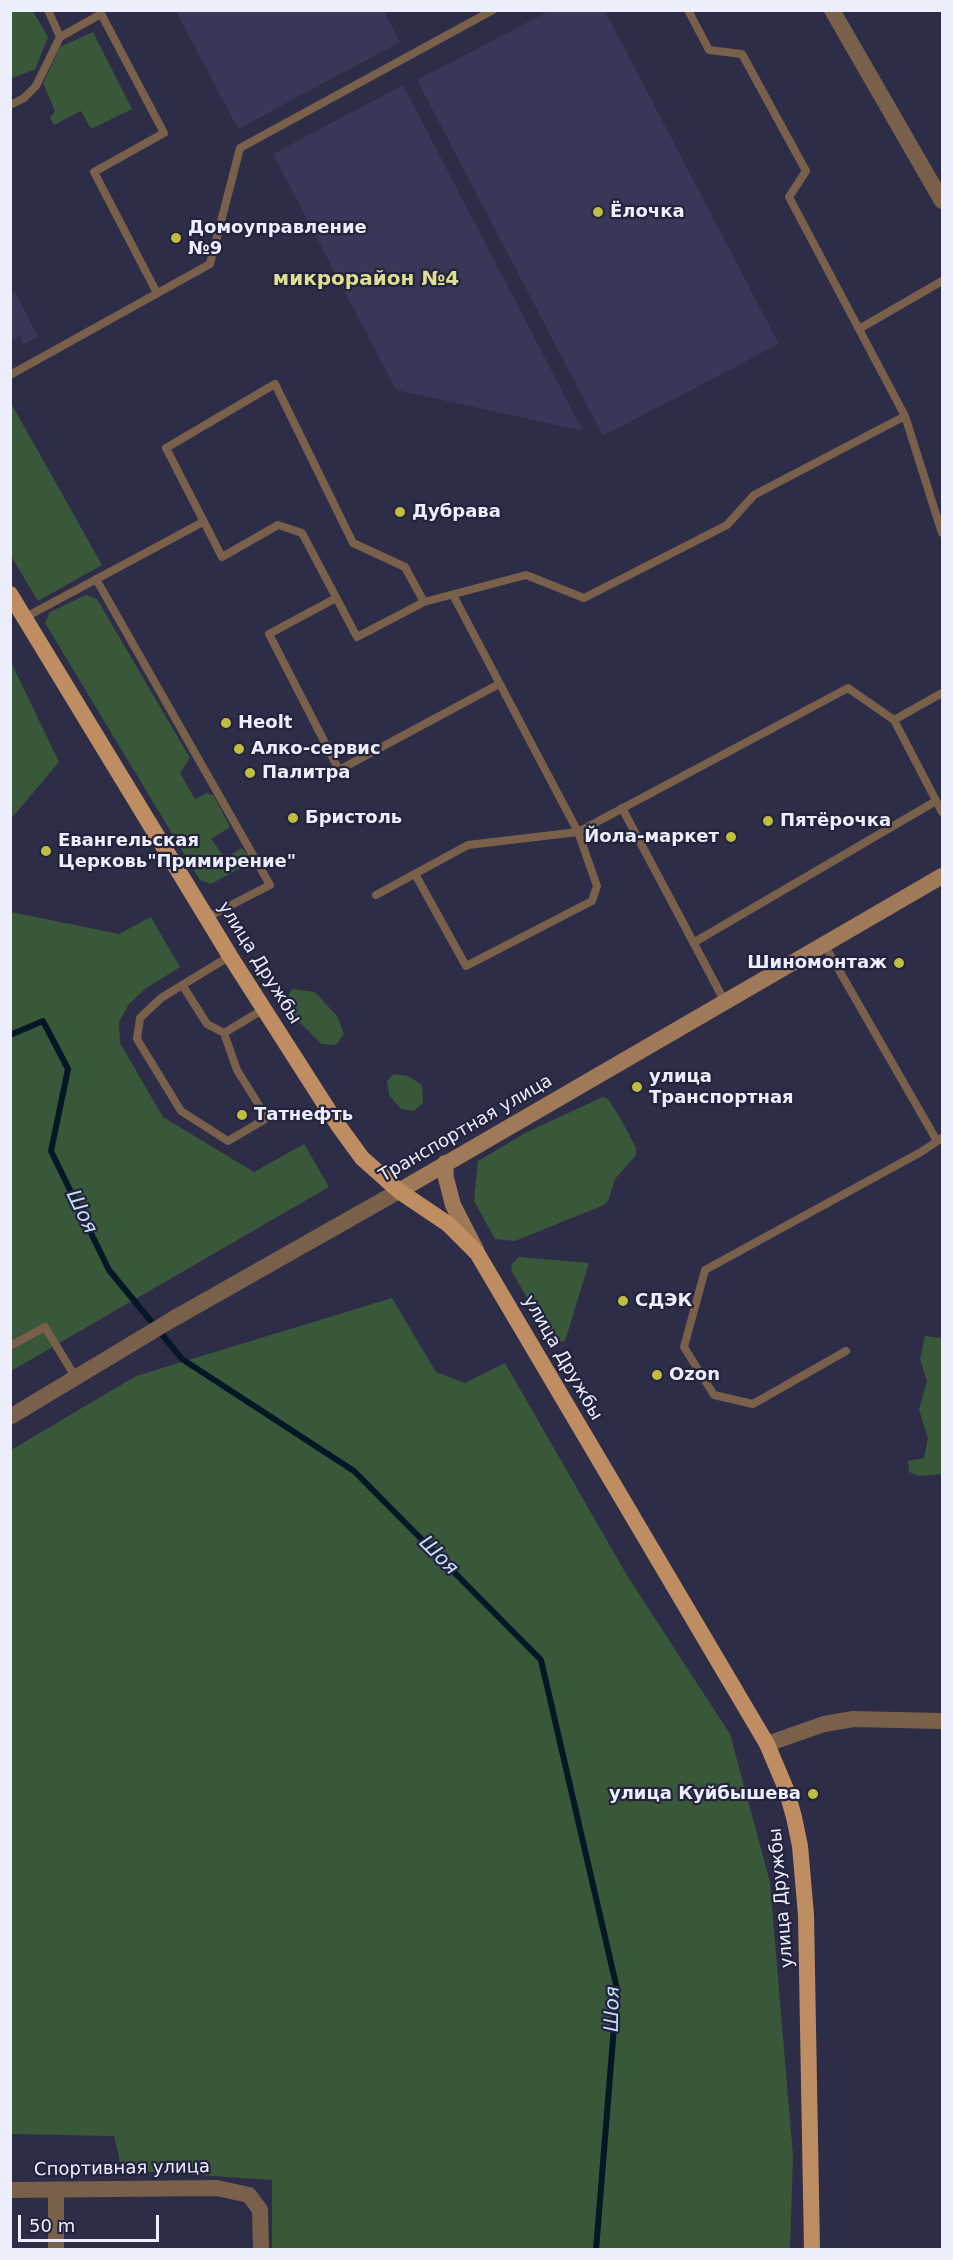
<!DOCTYPE html>
<html>
<head>
<meta charset="utf-8">
<style>
	body { margin:0 }
	#map { position:relative; width:953px; height:2260px; overflow:hidden; background:#2d2d48; font-family:"DejaVu Sans",sans-serif }
	canvas { display:block }
	.frame { position:absolute; inset:0; border:12px solid #edeefc; pointer-events:none }
	.scale { position:absolute; left:18px; top:2215px; width:141px; height:27px; box-sizing:border-box; border:3px solid #edeefc; border-top:0; padding-left:8px; font-size:18px; line-height:21px; white-space:nowrap; color:#edeefc; -webkit-text-stroke:4px #23233d; paint-order:stroke }
</style>
</head>
<body>
<div id="map">
<canvas width="953" height="2260"></canvas>
<div class="frame"></div>
<div class="scale">50 m</div>
</div>
<script>
const g = document.querySelector('canvas').getContext('2d');
g.lineJoin = 'round';
function fillPath(path, color) { g.fillStyle = color; g.fill(path, 'evenodd'); }
const toPath = rows => new Path2D(rows.map(r => 'M' + r).join(''));
function stroke(path, color, width, dash) { g.strokeStyle = color; g.lineWidth = width; g.lineCap = dash ? 'butt' : 'round'; g.setLineDash(dash || []); g.stroke(path); }
function write(font, color, halo, rows, align = 'center') {
  g.font = font + ' "DejaVu Sans",sans-serif'; g.lineWidth = 4.5; g.setLineDash([]); g.textBaseline = 'middle'; g.strokeStyle = halo; g.fillStyle = color; for (const [text, x, y, turn = 0] of rows) {
    g.save(); g.translate(x, y); g.rotate((+turn || 0) * Math.PI / 180); g.textAlign = isNaN(turn) ? turn : align; if (halo) g.strokeText(text, 0, 0); g.fillText(text, 0, 0); g.restore();
  }
}
const built = toPath([
	[176,11,384,11,400,42,238,129],
	[549,11,605,11,779,344,603,436,417,80],
	[403,85,583,431,396,390,273,154],
	[15,292,38,337,23,344,20,336,11,341,11,294]
]);
const green = toPath([
	[10,11,33,11,48,37,35,69,12,78,10,77],
	[93,32,132,109,91,129,81,111,54,125,50,118,55,111,43,83,60,47],
	[11,403,102,565,38,601,11,556],
	[86,595,97,599,190,758,180,773,195,799,207,793,214,796,230,827,211,839,225,858,242,848,248,855,244,866,211,884,200,880,45,623,50,612],
	[11,662,59,762,11,819,10,819],
	[11,912,119,934,151,917,180,967,145,989,129,1004,119,1022,120,1043,163,1117,254,1172,304,1144,329,1187,11,1371],
	[292,989,315,992,337,1016,344,1034,336,1045,321,1044,289,1011,287,998],
	[394,1074,408,1076,422,1085,423,1103,414,1111,401,1109,389,1095,387,1081],
	[603,1097,608,1099,622,1121,636,1148,636,1155,615,1179,609,1199,604,1205,515,1241,495,1239,474,1201,478,1161,527,1132],
	[519,1257,589,1263,565,1341,554,1343,551,1340,511,1270,512,1264],
	[392,1298,436,1372,465,1383,505,1363,628,1577,730,1734,770,1882,793,2156,790,2249,272,2249,272,2180,122,2170,114,2136,11,2134,11,1450,136,1376],
	[925,1336,942,1338,942,1474,919,1476,909,1472,908,1461,924,1458,928,1438,919,1410,927,1381,920,1359]
]);
const stream = toPath([
	[10,1035,43,1021,68,1069,51,1151,109,1270,182,1359,354,1471,541,1660,617,1989,596,2250]
]);
const service = toPath([
	[48,10,60,37],
	[99,10,164,133,94,172,157,293],
	[688,10,709,50,742,54,806,171,789,197,905,416,942,533],
	[10,105,24,98,36,86,60,37,101,14],
	[859,329,942,281],
	[10,375,210,264,240,148,493,10],
	[275,384,353,543,405,567,424,602,357,637,302,533,278,525,222,557,166,448,275,384],
	[96,579,270,885,208,917],
	[336,598,269,634,339,770,499,684],
	[424,602,526,575,584,598,727,525,754,495,905,416],
	[24,618,203,522],
	[894,720,942,693],
	[622,808,725,1002],
	[415,874,466,966,592,901,597,886,578,832,453,595],
	[376,895,468,845,578,832,848,688,894,720,942,812],
	[693,943,936,801],
	[824,944,937,1141],
	[230,956,161,998,140,1018,137,1039,181,1111,228,1141,267,1118,237,1070,224,1033,264,1009],
	[183,986,207,1024,224,1033],
	[10,1346,45,1327,76,1378],
	[846,1351,753,1404,714,1395,684,1347,705,1270,921,1152,942,1138]
]);
const minor = toPath([
	[767,1744,824,1724,853,1719,942,1721],
	[10,2190,217,2188,249,2195,260,2210,261,2250],
	[56,2250,56,2190]
]);
const tertiary = toPath([
	[832,10,942,201],
	[10,1417,173,1319,399,1191]
]);
const secondary = toPath([
	[445,1163,446,1178,453,1205,476,1250],
	[399,1191,942,876]
]);
const primary = toPath([
	[10,594,230,956,338,1125,362,1158,399,1191,448,1224,477,1253,767,1744,786,1789,794,1817,800,1846,806,1915,812,2250]
]);
const markers = [
	[598,212,6,"#c0be41"],
	[176,238,6,"#c0be41"],
	[400,512,6,"#c0be41"],
	[226,723,6,"#c0be41"],
	[239,749,6,"#c0be41"],
	[250,773,6,"#c0be41"],
	[293,818,6,"#c0be41"],
	[768,821,6,"#c0be41"],
	[731,837,6,"#c0be41"],
	[46,851,6,"#c0be41"],
	[899,963,6,"#c0be41"],
	[637,1087,6,"#c0be41"],
	[242,1115,6,"#c0be41"],
	[623,1301,6,"#c0be41"],
	[657,1375,6,"#c0be41"],
	[813,1794,6,"#c0be41"]
];
const poiNames = [
	["Ёлочка",610,212],
	["Домоуправление",188,228],
	["№9",188,249],
	["Дубрава",412,512],
	["Heolt",238,723],
	["Алко-сервис",251,749],
	["Палитра",262,773],
	["Бристоль",305,818],
	["Пятёрочка",780,821],
	["Йола-маркет",719,837,"right"],
	["Евангельская",58,841],
	["Церковь\"Примирение\"",58,862],
	["Шиномонтаж",887,963,"right"],
	["улица",649,1077],
	["Транспортная",649,1098],
	["Татнефть",254,1115],
	["СДЭК",635,1301],
	["Ozon",669,1375],
	["улица Куйбышева",801,1794,"right"]
];
const streetNames = [
	["улица Дружбы",259,963,58],
	["Транспортная улица",466,1129,-30],
	["улица Дружбы",562,1358,60],
	["улица Дружбы",782,1898,-95],
	["Спортивная улица",122,2169,-1]
];
const neighbourhoodNames = [
	["микрорайон №4",366,280]
];
const waterNames = [
	["Шоя",81,1212,64],
	["Шоя",438,1556,45],
	["Шоя",613,2009,-89]
];
fillPath(built, '#373757');
fillPath(green, '#395739');
stroke(stream, '#051726', 6);
stroke(service, '#78604b', 8);
stroke(minor, '#78604b', 16);
stroke(tertiary, '#78604b', 16);
stroke(secondary, '#a07958', 16);
stroke(primary, '#bf8d62', 16);
for (const [x, y, r, color] of markers) { const dot = new Path2D(); dot.arc(x, y, r, 0, 2 * Math.PI); g.fillStyle = color; g.fill(dot); stroke(dot, '#23233d', 2); }
write('bold 18px', '#edeefc', '#23233d', poiNames, 'left');
write('18px', '#edeefc', '#23233d', streetNames);
write('bold 20px', '#dedf90', '#23233d', neighbourhoodNames);
write('italic 20px', '#c2e2fe', '#23233d', waterNames);
</script>
</body>
</html>
